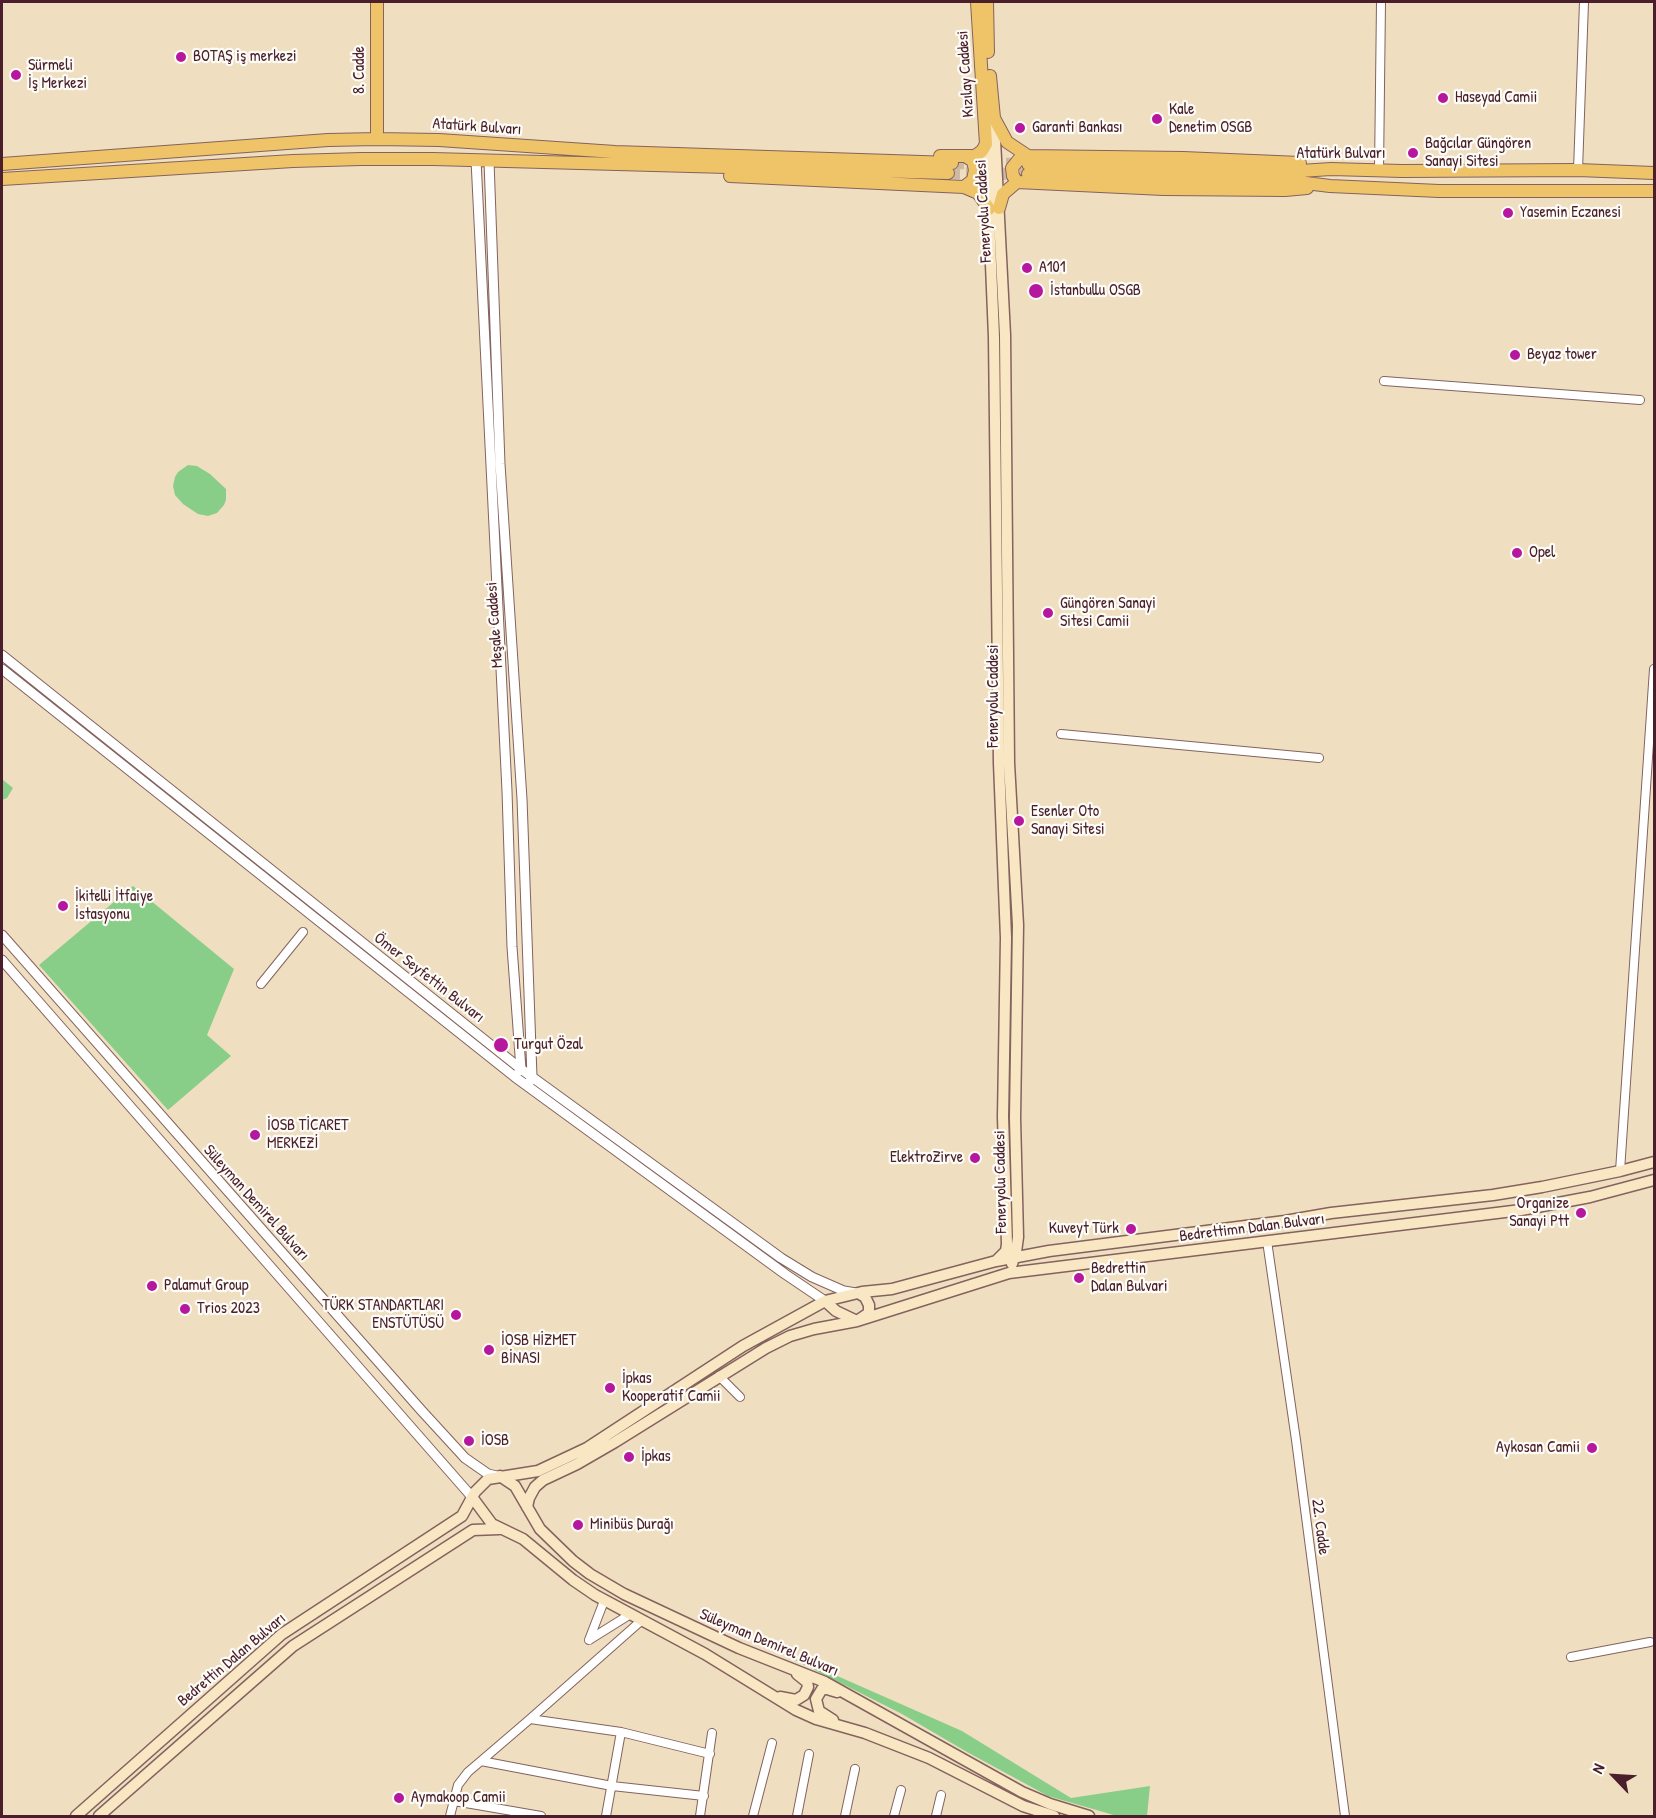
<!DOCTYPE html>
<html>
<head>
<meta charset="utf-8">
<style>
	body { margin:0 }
	#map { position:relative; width:1656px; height:1818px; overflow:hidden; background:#efdfc0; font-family:"Patrick Hand",sans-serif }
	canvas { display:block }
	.frame { position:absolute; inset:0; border:3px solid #4a1f2b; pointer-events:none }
	.north { position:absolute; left:1584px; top:1746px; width:60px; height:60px; -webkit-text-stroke:4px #fdfcf7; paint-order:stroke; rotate:295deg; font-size:16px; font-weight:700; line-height:24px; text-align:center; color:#4a1f2b }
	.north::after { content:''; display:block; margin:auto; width:21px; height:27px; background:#4a1f2b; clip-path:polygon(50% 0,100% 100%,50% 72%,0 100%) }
</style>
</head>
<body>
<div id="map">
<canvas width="1656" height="1818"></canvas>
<div class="frame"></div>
<div class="north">N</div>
</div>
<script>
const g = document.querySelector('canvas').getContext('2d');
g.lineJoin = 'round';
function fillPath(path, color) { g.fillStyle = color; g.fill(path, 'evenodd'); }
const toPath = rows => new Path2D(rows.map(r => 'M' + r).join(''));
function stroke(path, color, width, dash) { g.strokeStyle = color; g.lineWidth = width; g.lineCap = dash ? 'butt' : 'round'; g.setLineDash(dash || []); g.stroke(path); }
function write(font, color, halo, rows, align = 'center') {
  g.font = font + ' "Patrick Hand",sans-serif'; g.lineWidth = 4.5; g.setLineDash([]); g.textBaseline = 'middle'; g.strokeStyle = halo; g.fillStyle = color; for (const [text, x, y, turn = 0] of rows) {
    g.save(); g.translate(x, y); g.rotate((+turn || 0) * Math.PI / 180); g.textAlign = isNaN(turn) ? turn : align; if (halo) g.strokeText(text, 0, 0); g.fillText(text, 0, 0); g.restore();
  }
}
const green = toPath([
	[188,465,197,466,210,474,226,489,226,500,224,505,217,513,208,516,198,514,183,504,175,495,173,486,175,477,178,472],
	[2,779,13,788,7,798,2,800],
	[133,886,234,969,207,1035,231,1056,168,1110,39,965],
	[783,1652,962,1731,1071,1798,1150,1786,1147,1816,1117,1816,1048,1796,967,1752,902,1714,787,1656]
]);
const primaryTunnel = toPath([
	[952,163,1024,164],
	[948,173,1028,174]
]);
const minor = toPath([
	[1379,170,1381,2],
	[1578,170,1584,2],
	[1384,381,1640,400],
	[1061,734,1319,758],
	[261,984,303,932],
	[1620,1171,1654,669],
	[1267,1241,1296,1440,1345,1816],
	[719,1376,740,1397],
	[589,1640,629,1615],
	[589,1640,604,1601],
	[1571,1657,1650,1642],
	[530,1719,642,1620],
	[481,1761,530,1719,621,1732,710,1754],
	[454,1801,541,1816],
	[450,1816,458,1785,468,1772,481,1761,612,1786,704,1796],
	[606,1816,621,1732],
	[700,1816,712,1733],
	[753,1816,772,1743],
	[797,1816,809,1754],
	[845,1816,855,1769],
	[894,1816,901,1790],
	[936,1816,941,1795]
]);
const tertiary = toPath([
	[476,160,507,791,512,947,521,1069,519,1071],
	[489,161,500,464,522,799,532,1077,530,1081],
	[2,655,521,1069,781,1258,812,1277,844,1291,856,1293],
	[2,669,515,1077,785,1274,825,1301],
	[2,935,421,1410,465,1458,488,1474,497,1476],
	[2,960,472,1497]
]);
const secondary = toPath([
	[994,120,1005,335,1009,763,1018,925,1015,1118,1018,1237,1016,1252,1012,1264],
	[986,144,994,337,999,763,1006,938,1003,1117,1007,1244,1006,1251,996,1261],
	[858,1293,865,1297,869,1305,869,1313,860,1319],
	[825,1301,836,1311,857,1321],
	[500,1476,515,1486,540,1529,573,1561,590,1574,624,1594,739,1648,825,1682,1022,1792,1050,1804,1089,1816],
	[472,1497,492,1524,523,1539,573,1580,595,1595,705,1654,796,1710,816,1719,865,1733,929,1758,1023,1806,1054,1816],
	[527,1507,529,1498,535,1487,543,1480,577,1464,615,1442,766,1348,790,1336,814,1329,857,1321,1009,1273,1521,1210,1590,1197,1654,1180],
	[780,1697,796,1700,804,1695,808,1687,807,1682,797,1674],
	[833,1720,819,1711,816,1699,822,1689,827,1689,837,1692],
	[76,1816,282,1634,462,1516,475,1492,488,1479,538,1471,587,1448,743,1346,825,1301,862,1292,892,1289,996,1261,1049,1251,1285,1221,1331,1213,1493,1195,1542,1187,1620,1171,1654,1162],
	[99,1816,293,1646,473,1530,499,1529]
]);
const primary = toPath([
	[377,2,377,139],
	[987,2,988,52],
	[990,76,994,118,1007,142,1028,156],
	[940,156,975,156,982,151,986,144,977,2],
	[2,164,328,140,377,139,439,140,615,152,952,163],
	[1028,164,1300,171,1331,169,1402,171,1578,170,1654,173],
	[1028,174,1290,181,1330,186,1439,191,1654,191],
	[730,176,964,187,978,193,989,209],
	[2,179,293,161,361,159,433,159,948,173],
	[1017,182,1013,176,1012,168,1020,158,1028,156,1183,158,1300,163],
	[964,187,973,180,975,170,973,161,965,156],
	[999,208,1003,194,1017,182,1163,189,1285,190,1307,188]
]);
const markers = [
	[181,57,6,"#b5179e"],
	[16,75,6,"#b5179e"],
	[1443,98,6,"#b5179e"],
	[1157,119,6,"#b5179e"],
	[1020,128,6,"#b5179e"],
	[1413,153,6,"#b5179e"],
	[1508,213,6,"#b5179e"],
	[1027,268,6,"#b5179e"],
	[1036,291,8,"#b5179e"],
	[1515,355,6,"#b5179e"],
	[1517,553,6,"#b5179e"],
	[1048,613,6,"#b5179e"],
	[1019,821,6,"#b5179e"],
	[63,906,6,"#b5179e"],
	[501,1045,8,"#b5179e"],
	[255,1135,6,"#b5179e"],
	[975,1158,6,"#b5179e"],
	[1581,1213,6,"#b5179e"],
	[1131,1229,6,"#b5179e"],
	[1079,1278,6,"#b5179e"],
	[152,1286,6,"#b5179e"],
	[185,1309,6,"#b5179e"],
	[456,1315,6,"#b5179e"],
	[489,1350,6,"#b5179e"],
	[610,1388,6,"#b5179e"],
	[469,1441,6,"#b5179e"],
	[1592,1448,6,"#b5179e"],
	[629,1457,6,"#b5179e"],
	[578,1525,6,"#b5179e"],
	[399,1798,6,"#b5179e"]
];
const poiNames = [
	["BOTAŞ iş merkezi",193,57],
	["Sürmeli",28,66],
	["İş Merkezi",28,84],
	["Haseyad Camii",1455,98],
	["Kale",1169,110],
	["Denetim OSGB",1169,128],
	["Garanti Bankası",1032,128],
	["Bağcılar Güngören",1425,144],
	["Sanayi Sitesi",1425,162],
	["Yasemin Eczanesi",1520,213],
	["A101",1039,268],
	["İstanbullu OSGB",1050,291],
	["Beyaz tower",1527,355],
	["Opel",1529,553],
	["Güngören Sanayi",1060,604],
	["Sitesi Camii",1060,622],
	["Esenler Oto",1031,812],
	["Sanayi Sitesi",1031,830],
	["İkitelli İtfaiye",75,897],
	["İstasyonu",75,915],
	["Turgut Özal",514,1045],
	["İOSB TİCARET",267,1126],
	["MERKEZİ",267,1144],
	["ElektroZirve",963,1158,"right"],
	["Organize",1569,1204,"right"],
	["Sanayi Ptt",1569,1222,"right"],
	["Kuveyt Türk",1119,1229,"right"],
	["Bedrettin",1091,1269],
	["Dalan Bulvari",1091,1287],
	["Palamut Group",164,1286],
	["TÜRK STANDARTLARI",444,1306,"right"],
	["ENSTÜTÜSÜ",444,1324,"right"],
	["Trios 2023",197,1309],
	["İOSB HİZMET",501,1341],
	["BİNASI",501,1359],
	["İpkas",622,1379],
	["Kooperatif Camii",622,1397],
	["İOSB",481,1441],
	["Aykosan Camii",1580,1448,"right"],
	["İpkas",641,1457],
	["Minibüs Durağı",590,1525],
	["Aymakoop Camii",411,1798]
];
const streetNames = [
	["8. Cadde",360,70,-90],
	["Kızılay Caddesi",966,74,-94],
	["Atatürk Bulvarı",477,127,4],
	["Atatürk Bulvarı",1341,154],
	["Feneryolu Caddesi",984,211,-93],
	["Meşale Caddesi",495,625,-94],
	["Feneryolu Caddesi",994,696,-90],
	["Ömer Seyfettin Bulvarı",429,978,38],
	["Feneryolu Caddesi",1001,1182,-91],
	["Süleyman Demirel Bulvarı",256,1203,48],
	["Bedrettimn Dalan Bulvarı",1252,1228,-7],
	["22. Cadde",1320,1527,83],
	["Süleyman Demirel Bulvarı",769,1643,23],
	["Bedrettin Dalan Bulvarı",232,1660,-40]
];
fillPath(green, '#89ce88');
stroke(primaryTunnel, '#ceb9a2', 12, [12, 6]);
stroke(minor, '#84625f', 10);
stroke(tertiary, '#84625f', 11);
stroke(secondary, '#84625f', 13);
stroke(primary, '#84625f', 14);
stroke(minor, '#fff', 8);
stroke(tertiary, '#fff', 9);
stroke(secondary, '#f9e7c3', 10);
stroke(primary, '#efc469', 12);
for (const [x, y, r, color] of markers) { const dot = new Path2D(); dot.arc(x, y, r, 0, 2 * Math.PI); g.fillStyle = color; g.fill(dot); stroke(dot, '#fdfcf7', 2); }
write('16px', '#4a1f2b', '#fdfcf7', poiNames, 'left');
write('16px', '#4a1f2b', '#fdfcf7', streetNames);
</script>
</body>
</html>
